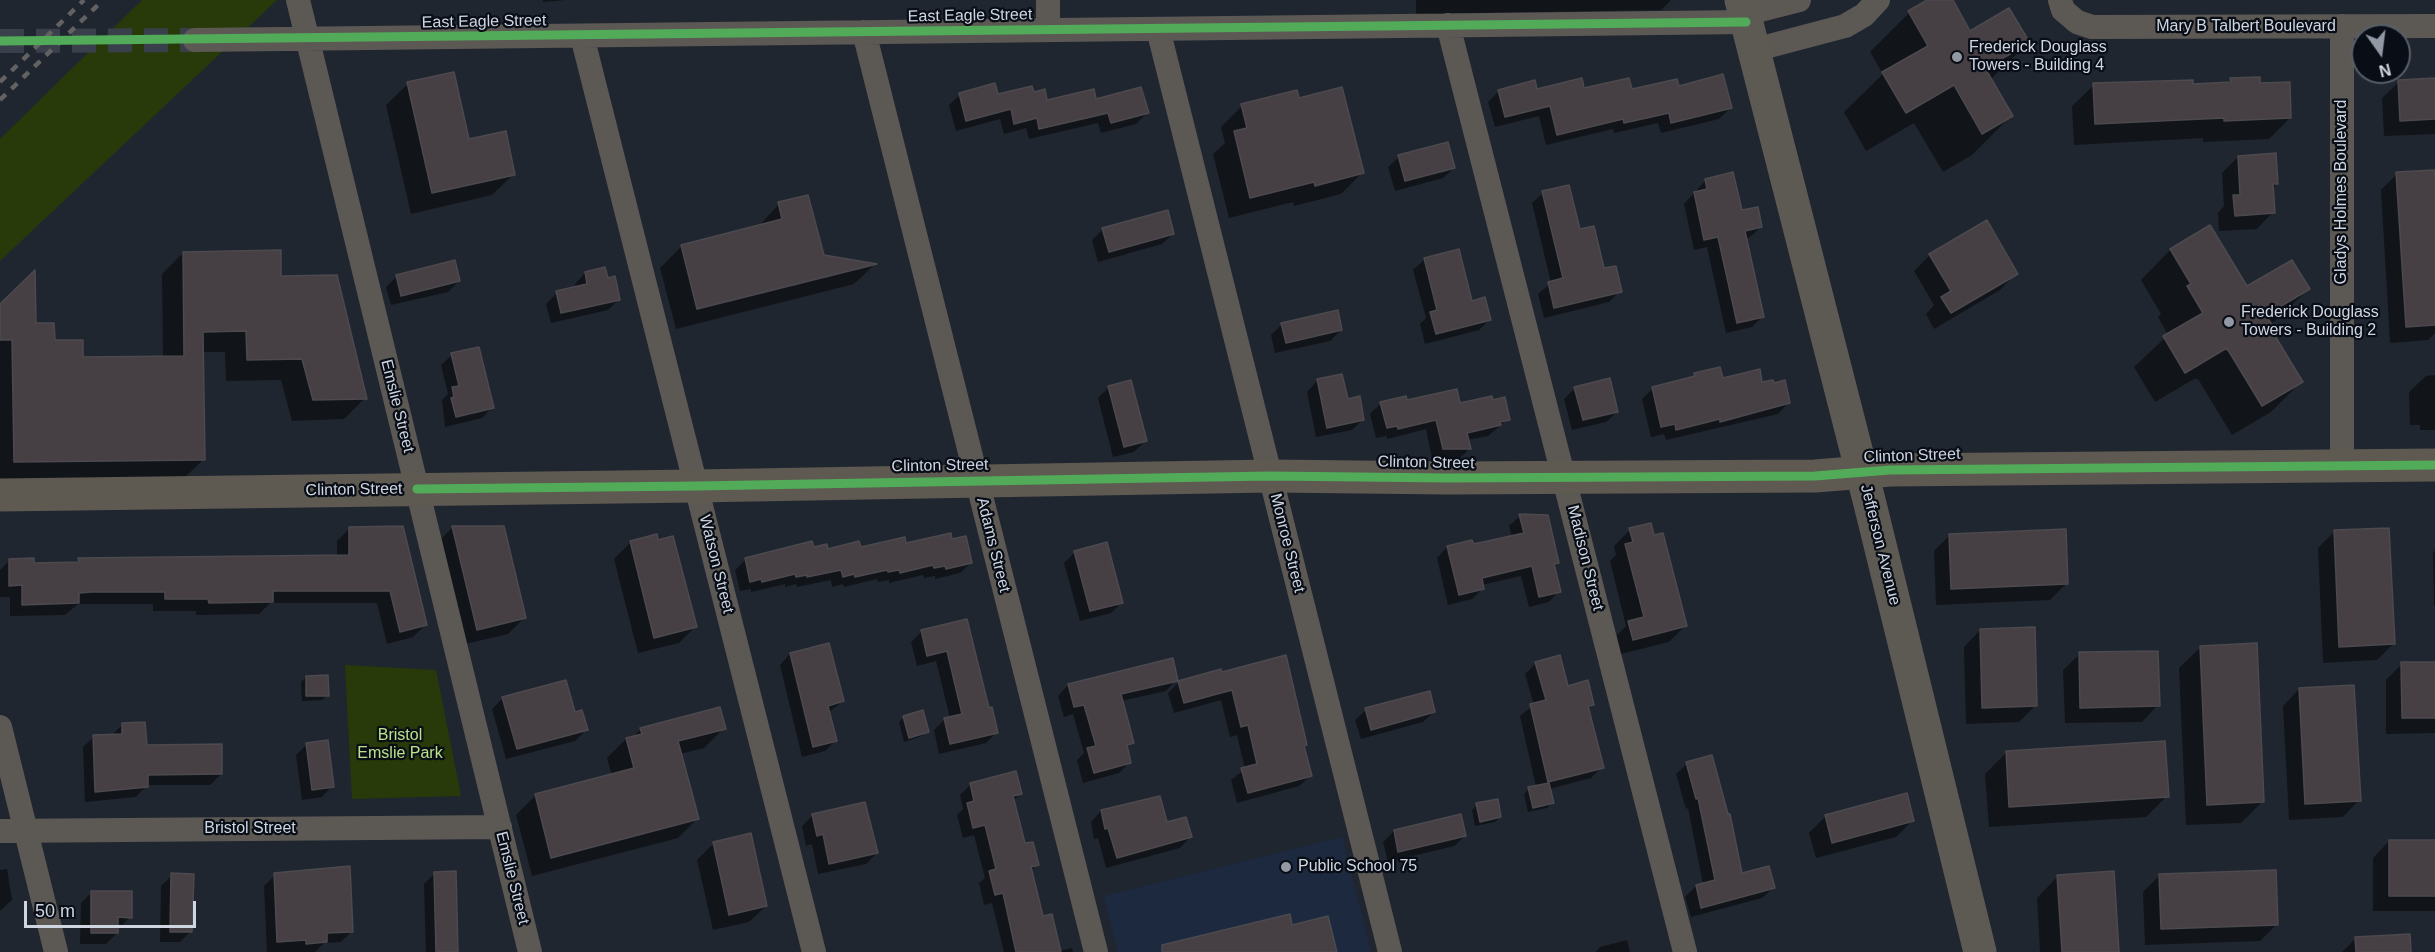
<!DOCTYPE html>
<html>
<head>
<meta charset="utf-8">
<style>
	body { margin:0 }
	#map { position:relative; width:2435px; height:952px; overflow:hidden; background:#202630; font-family:Helvetica,sans-serif }
	canvas { display:block }
	.north { position:absolute; left:2351px; top:24px; width:60px; height:60px; box-sizing:border-box; background:#090e16; border:2px solid #585e68; border-radius:50%; rotate:166deg; font-size:16px; font-weight:700; line-height:24px; text-align:center; color:#cfd6e2 }
	.north::after { content:''; display:block; margin:auto; width:21px; height:27px; background:#9298a4; clip-path:polygon(50% 0,100% 100%,50% 72%,0 100%) }
	.scale { position:absolute; left:24px; top:901px; width:172px; height:27px; box-sizing:border-box; border:3px solid #cfd6e2; border-top:0; padding-left:8px; font-size:18px; line-height:21px; white-space:nowrap; color:#cfd6e2; -webkit-text-stroke:4px #090e16; paint-order:stroke }
</style>
</head>
<body>
<div id="map">
<canvas width="2435" height="952"></canvas>
<div class="north">N</div>
<div class="scale">50 m</div>
</div>
<script>
const g = document.querySelector('canvas').getContext('2d');
g.lineJoin = 'round';
function fillPath(path, color) { g.fillStyle = color; g.fill(path, 'evenodd'); }
const toPath = rows => new Path2D(rows.map(r => 'M' + r).join(''));
function stroke(path, color, width, dash) { g.strokeStyle = color; g.lineWidth = width; g.lineCap = dash ? 'butt' : 'round'; g.setLineDash(dash || []); g.stroke(path); }
function write(font, color, halo, rows, align = 'center') {
  g.font = font + ' Helvetica,sans-serif'; g.lineWidth = 4.5; g.setLineDash([]); g.textBaseline = 'middle'; g.strokeStyle = halo; g.fillStyle = color; for (const [text, x, y, turn = 0] of rows) {
    g.save(); g.translate(x, y); g.rotate((+turn || 0) * Math.PI / 180); g.textAlign = isNaN(turn) ? turn : align; if (halo) g.strokeText(text, 0, 0); g.fillText(text, 0, 0); g.restore();
  }
}
const built = toPath([
	[1342,837,1371,952,1118,952,1104,896]
]);
const green = toPath([
	[142,0,277,0,0,261,0,139],
	[345,665,436,670,461,796,352,799]
]);
const shadow = toPath([
	[543,0,566,0,543,2],
	[1416,0,1671,0,1661,10,1416,14],
	[1930,0,1951,0,1970,33,2028,43,1990,80,2011,116,1972,155,1943,172,1914,123,1866,151,1844,112,1883,74,1870,52,1909,13],
	[2231,80,2259,85,2290,118,2269,139,2203,142,2203,138,2074,145,2072,106,2094,85,2192,85,2227,84],
	[2435,80,2435,134,2384,136,2382,98,2399,82],
	[408,84,468,141,514,174,492,195,411,214,386,105],
	[1677,88,1730,108,1719,119,1661,133,1658,123,1614,133,1613,129,1546,145,1539,116,1495,127,1488,102,1499,91,1631,91],
	[1033,93,1046,101,1095,101,1147,113,1136,124,1101,133,1098,123,1029,139,1026,128,1004,134,1000,119,956,131,949,105,960,95,997,96],
	[1298,100,1362,173,1341,194,1294,206,1293,202,1229,218,1213,154,1225,143,1221,127,1242,106],
	[1399,157,1454,168,1443,178,1395,191,1388,167],
	[2238,157,2277,184,2272,189,2273,212,2257,229,2219,231,2218,213,2224,206,2222,173],
	[2397,174,2435,178,2435,333,2428,340,2390,343,2381,190],
	[1705,181,1761,227,1750,237,1745,239,1763,316,1752,327,1726,333,1707,247,1694,250,1684,204],
	[1543,193,1578,231,1603,270,1620,291,1609,302,1544,318,1538,294,1551,283,1532,203],
	[779,204,822,257,874,265,854,284,676,329,660,268,682,246,758,227],
	[2210,227,2247,288,2308,289,2278,319,2270,324,2271,331,2301,382,2271,412,2232,435,2198,379,2194,379,2155,402,2134,367,2168,335,2158,317,2161,314,2141,280,2170,250],
	[1103,229,1173,234,1162,244,1098,262,1092,240],
	[1458,251,1471,302,1490,319,1479,330,1425,344,1420,324,1426,318,1413,270,1424,260],
	[183,253,280,277,365,398,344,419,292,421,281,380,226,381,225,352,202,352,204,459,182,480,0,483,0,306,35,324,53,342,82,359,163,357,162,274],
	[1930,255,2016,273,2000,290,1934,329,1926,314,1934,305,1914,271],
	[585,273,607,280,619,299,608,310,551,323,546,304,557,293,576,289,575,284],
	[397,276,459,281,448,292,391,305,386,287],
	[1282,324,1341,330,1330,341,1275,353,1271,335],
	[452,355,492,407,482,418,445,427,442,400,448,394,441,365],
	[1695,375,1761,384,1788,403,1778,414,1666,440,1664,434,1651,437,1642,399,1652,389,1691,379],
	[2435,375,2435,430,2420,430,2420,425,2410,425,2409,392,2426,376],
	[1317,381,1347,400,1363,419,1352,430,1316,437,1307,392],
	[1109,387,1145,441,1134,452,1113,457,1098,398],
	[1575,388,1617,412,1606,422,1572,430,1564,399],
	[1406,401,1459,405,1492,402,1508,419,1488,436,1467,440,1469,449,1459,459,1432,459,1426,429,1387,439,1387,436,1376,438,1370,414,1381,403],
	[1520,516,1557,562,1553,566,1559,591,1549,602,1529,607,1521,576,1482,585,1483,588,1472,599,1448,605,1437,558,1447,547,1472,546,1512,537,1509,526],
	[453,527,524,618,508,634,461,645,437,543],
	[350,528,425,625,413,637,387,644,377,603,270,603,259,614,196,615,196,611,153,611,153,604,78,604,65,615,10,616,10,597,0,597,0,570,10,560,33,564,75,564,79,560,337,557,337,541],
	[1630,530,1685,626,1669,642,1617,655,1613,639,1626,626,1610,561,1616,555,1614,546],
	[2334,532,2393,644,2377,660,2323,663,2318,548],
	[1950,535,2066,584,2050,600,1936,605,1934,551],
	[951,540,971,563,960,573,935,579,935,576,924,578,923,575,889,583,889,580,878,582,877,579,844,587,843,584,832,587,831,580,797,587,796,584,785,587,785,584,751,592,751,589,740,591,735,570,746,559,813,549,860,549],
	[630,543,695,627,679,643,638,653,614,559],
	[2435,550,2435,606,2434,606,2433,553],
	[1075,552,1122,602,1111,613,1080,621,1064,563],
	[966,621,988,710,997,732,986,743,939,754,934,730,945,719,950,718,936,661,917,666,911,642,922,631],
	[1980,630,2035,706,2019,722,1966,724,1964,647],
	[2201,647,2262,802,2241,823,2186,825,2179,668],
	[790,654,843,701,829,712,836,740,825,751,802,757,780,665],
	[2080,654,2158,705,2142,722,2065,723,2063,670],
	[1536,663,1592,704,1587,709,1602,767,1591,778,1549,789,1552,803,1547,808,1528,812,1524,794,1529,789,1536,787,1520,716,1534,705,1525,674],
	[2435,663,2435,733,2386,734,2386,680,2402,664],
	[1220,671,1305,745,1302,748,1310,776,1299,786,1237,803,1231,780,1245,769,1237,735,1230,737,1221,700,1174,713,1168,693,1179,682],
	[306,677,328,695,322,700,302,701,301,682],
	[1176,680,1166,691,1121,701,1132,742,1126,748,1130,762,1119,773,1083,783,1077,760,1084,753,1073,714,1064,717,1058,696,1068,685],
	[2299,689,2359,800,2343,817,2289,820,2283,706],
	[503,698,574,714,586,730,575,741,506,759,492,709],
	[1366,710,1434,712,1423,722,1361,739,1355,720],
	[904,717,927,731,922,736,904,742,899,722],
	[122,725,145,747,221,774,210,785,147,785,136,797,85,802,83,747,94,737,111,736],
	[724,728,704,748,680,754,697,819,678,838,532,876,516,815,535,796,612,776,607,758,626,739,633,737,641,729],
	[307,744,332,786,322,797,302,800,296,755],
	[2007,752,2167,796,2146,817,1989,827,1985,774],
	[1687,764,1741,875,1773,888,1762,898,1691,917,1685,897,1696,886,1703,884,1688,808,1686,809,1676,774],
	[971,784,1020,794,1013,801,1024,845,1037,865,1031,871,1042,918,1059,951,1072,948,1073,952,1004,952,992,903,984,905,979,883,985,878,974,835,963,838,957,815,963,809,960,795],
	[1477,805,1500,817,1495,822,1475,826,1472,810],
	[1101,811,1166,824,1190,837,1180,848,1106,868,1098,838,1094,839,1091,822],
	[812,816,877,853,866,864,818,874,812,844,806,846,802,826],
	[1826,816,1912,821,1896,837,1816,858,1809,833],
	[1394,831,1465,836,1454,846,1388,862,1383,842],
	[2389,841,2435,841,2435,911,2373,911,2373,858],
	[714,843,766,906,749,922,713,930,697,860],
	[7,869,12,900,0,911,0,870],
	[435,873,457,952,426,952,424,884],
	[172,875,191,931,180,942,160,942,161,886],
	[275,875,352,931,341,942,324,943,315,952,267,952,264,886],
	[2058,876,2118,952,2040,952,2037,898],
	[2159,876,2276,925,2260,941,2145,945,2143,892],
	[91,893,130,917,119,928,117,928,117,933,106,944,80,944,81,903],
	[2355,939,2410,952,2342,952],
	[1627,940,1630,952,1596,952,1600,947]
]);
const building = toPath([
	[1927,0,1953,0,1970,31,2009,8,2030,43,1985,68,2013,116,1982,134,1954,85,1906,113,1882,72,1928,46,1908,11,1927,0],
	[454,72,469,139,506,131,515,175,432,193,407,82,454,72],
	[1723,74,1732,108,1671,123,1669,113,1624,123,1623,119,1557,135,1550,106,1505,117,1498,90,1535,80,1537,89,1582,78,1584,88,1629,78,1632,89,1677,79,1679,86,1723,74],
	[2260,77,2260,83,2290,82,2291,118,2224,121,2224,118,2095,124,2093,83,2193,80,2193,84,2231,82,2230,78,2260,77],
	[2435,78,2435,119,2400,121,2398,80,2435,78],
	[995,83,998,94,1032,86,1034,92,1045,89,1047,100,1094,89,1096,99,1141,87,1149,113,1111,123,1108,113,1039,129,1037,118,1014,124,1011,109,966,121,959,93,995,83],
	[1342,87,1364,173,1315,186,1314,182,1250,198,1234,131,1247,128,1241,104,1297,90,1299,98,1342,87],
	[1448,142,1455,168,1405,181,1398,155,1448,142],
	[2276,153,2278,184,2273,184,2275,213,2235,216,2233,195,2240,195,2238,156,2276,153],
	[2435,170,2435,325,2406,327,2396,172,2435,170],
	[1733,172,1742,210,1758,207,1762,227,1745,231,1764,317,1737,323,1718,237,1704,240,1694,192,1707,189,1705,179,1733,172],
	[1569,185,1580,229,1594,226,1604,268,1616,266,1622,292,1554,308,1548,282,1563,278,1542,191,1569,185],
	[808,195,824,255,877,264,697,309,681,245,782,219,778,202,808,195],
	[1168,210,1174,234,1109,252,1102,228,1168,210],
	[1987,220,2018,274,1951,313,1941,297,1951,291,1929,254,1987,220],
	[2210,225,2247,286,2292,260,2310,289,2266,315,2275,330,2272,331,2303,382,2262,406,2228,350,2225,349,2185,373,2163,336,2203,313,2187,286,2191,284,2170,249,2210,225],
	[1459,249,1472,301,1485,297,1491,320,1436,334,1430,312,1437,310,1424,258,1459,249],
	[281,250,281,276,337,275,367,399,313,400,302,359,247,360,246,331,203,332,205,460,14,462,12,340,0,340,0,304,35,270,36,323,54,323,55,340,83,340,83,357,184,356,183,252,281,250],
	[455,260,460,281,401,296,396,275,455,260],
	[605,267,608,278,615,276,620,300,561,313,556,291,587,284,585,272,605,267],
	[1338,310,1342,330,1286,343,1281,323,1338,310],
	[479,347,494,408,456,417,451,398,454,397,452,387,459,386,451,353,479,347],
	[1720,367,1723,378,1760,369,1762,382,1773,380,1774,383,1785,380,1790,403,1720,422,1720,419,1676,430,1675,424,1661,427,1652,387,1695,376,1694,373,1720,367],
	[1342,374,1348,399,1360,396,1364,420,1327,428,1317,379,1342,374],
	[1610,378,1618,412,1583,420,1574,387,1610,378],
	[1131,380,1147,441,1124,447,1108,386,1131,380],
	[1457,389,1460,403,1492,396,1493,400,1505,397,1510,420,1500,422,1501,425,1467,433,1471,449,1443,449,1436,420,1398,429,1397,426,1387,428,1380,402,1406,396,1407,400,1457,389],
	[1519,514,1548,515,1559,563,1554,564,1561,592,1539,597,1532,566,1482,578,1484,589,1459,595,1447,546,1472,540,1474,544,1524,533,1519,514],
	[1651,523,1654,535,1663,533,1687,626,1633,640,1628,621,1644,617,1625,544,1633,542,1629,528,1651,523],
	[403,526,427,625,400,632,390,591,273,591,273,602,209,603,208,599,165,599,165,592,91,592,79,593,79,603,22,605,22,585,9,586,9,559,34,558,34,563,79,562,78,558,349,555,349,527,403,526],
	[452,526,504,526,526,618,477,630,452,526],
	[2389,528,2395,644,2339,647,2334,530,2389,528],
	[2066,529,2068,584,1951,589,1949,534,2066,529],
	[951,533,952,539,966,536,972,563,946,569,945,566,934,568,933,565,900,573,899,570,888,572,887,570,855,577,854,574,843,577,841,570,807,577,807,575,796,577,795,574,762,582,761,579,750,582,745,558,812,541,814,547,827,544,828,549,859,541,861,547,905,537,906,543,951,533],
	[657,534,658,540,673,536,697,627,654,638,630,541,657,534],
	[1107,542,1123,603,1090,611,1074,551,1107,542],
	[967,619,989,708,992,707,998,733,950,744,944,718,962,714,947,651,927,656,921,630,967,619],
	[2035,627,2037,706,1982,708,1980,629,2035,627],
	[829,643,844,701,828,706,837,741,813,747,790,653,829,643],
	[2257,643,2264,802,2207,805,2200,646,2257,643],
	[2158,651,2160,706,2080,708,2079,652,2158,651],
	[1286,655,1307,745,1304,746,1312,776,1248,793,1241,768,1257,764,1248,725,1241,727,1232,690,1184,703,1178,681,1221,669,1222,672,1286,655],
	[1560,655,1568,686,1588,680,1594,705,1588,706,1604,768,1548,782,1530,704,1546,700,1535,662,1560,655],
	[1173,658,1178,681,1121,694,1134,743,1127,745,1131,763,1094,773,1087,748,1096,746,1084,705,1074,707,1068,684,1173,658],
	[2401,662,2435,662,2435,718,2402,718,2401,662],
	[328,675,329,696,306,696,306,676,328,675],
	[566,680,575,712,582,710,588,730,517,749,502,697,566,680],
	[2354,685,2361,801,2305,804,2299,688,2354,685],
	[1430,691,1435,712,1371,730,1365,708,1430,691],
	[720,707,726,729,678,741,699,819,551,858,535,794,634,768,626,738,642,734,640,728,720,707],
	[923,710,929,732,909,738,903,716,923,710],
	[145,722,147,745,222,744,222,774,148,775,148,787,95,792,93,735,122,734,122,723,145,722],
	[328,740,334,787,312,790,306,743,328,740],
	[2165,741,2169,797,2009,807,2006,751,2165,741],
	[1712,755,1728,814,1730,814,1742,873,1769,866,1775,888,1701,908,1696,885,1715,880,1698,798,1696,799,1686,762,1712,755],
	[1016,771,1022,794,1013,796,1025,843,1033,842,1039,865,1031,867,1043,916,1052,914,1061,952,1016,952,1003,893,995,895,989,871,996,869,985,825,973,828,967,803,974,801,970,783,1016,771],
	[1549,783,1554,803,1533,808,1528,787,1549,783],
	[1907,793,1914,821,1832,843,1825,815,1907,793],
	[1160,796,1167,822,1186,817,1192,837,1117,858,1108,828,1105,829,1101,810,1160,796],
	[1498,799,1501,817,1480,822,1476,803,1498,799],
	[865,802,878,853,829,864,823,834,817,836,812,814,865,802],
	[1461,814,1466,836,1398,852,1394,830,1461,814],
	[751,833,767,906,729,915,713,842,751,833],
	[2389,840,2435,840,2435,896,2389,896,2389,840],
	[350,866,353,932,327,933,327,942,306,944,306,940,277,942,274,873,350,866],
	[2276,870,2278,925,2161,929,2159,874,2276,870],
	[456,871,458,952,436,952,434,872,456,871],
	[2114,871,2119,952,2062,952,2057,875,2114,871],
	[171,873,194,874,192,932,170,932,171,873],
	[91,891,132,891,132,918,118,917,118,933,91,933,91,891],
	[1290,914,1292,925,1328,916,1337,952,1162,952,1162,945,1290,914],
	[2410,934,2411,952,2356,952,2355,937,2410,934]
]);
const streetTunnel = toPath([
	[0,41,195,40]
]);
const street = toPath([
	[298,0,530,952],
	[1048,0,1048,30],
	[2060,0,2063,10,2077,22,2092,27,2435,26],
	[1744,14,1799,0],
	[1448,25,1685,952],
	[2342,26,2342,466],
	[1158,29,1390,952],
	[864,32,1096,952],
	[582,36,814,952],
	[195,40,1746,22],
	[1754,50,1845,26,1864,15,1878,0],
	[0,727,56,952],
	[0,831,500,827]
]);
const secondary = toPath([
	[1741,0,1870,504,1980,952]
]);
const primary = toPath([
	[0,495,696,486,1270,476,1448,478,1815,476,1890,470,2435,465]
]);
const rail = toPath([
	[0,82,84,0],
	[0,100,103,0]
]);
const cycleway = toPath([
	[0,41,1746,22],
	[417,489,696,486,1270,476,1448,478,1815,476,1890,470,2435,465]
]);
const markers = [
	[1957,57,6,"#9298a4"],
	[2229,322,6,"#9298a4"],
	[1286,867,6,"#9298a4"]
];
const streetNames = [
	["East Eagle Street",970,16,-1],
	["East Eagle Street",484,22,-1],
	["Mary B Talbert Boulevard",2246,27],
	["Gladys Holmes Boulevard",2342,192,-90],
	["Emslie Street",397,406,76],
	["Clinton Street",1912,456,-2],
	["Clinton Street",1426,463,1],
	["Clinton Street",940,466,-1],
	["Clinton Street",354,490,-1],
	["Monroe Street",1287,543,76],
	["Adams Street",993,545,76],
	["Jefferson Avenue",1880,545,76],
	["Madison Street",1585,558,76],
	["Watson Street",716,564,76],
	["Bristol Street",250,829],
	["Emslie Street",512,878,76]
];
const poiNames = [
	["Frederick Douglass",1969,48],
	["Towers - Building 4",1969,66],
	["Frederick Douglass",2241,313],
	["Towers - Building 2",2241,331],
	["Public School 75",1298,867]
];
const parkNames = [
	["Bristol",400,736],
	["Emslie Park",400,754]
];
fillPath(built, '#1d293f');
fillPath(green, '#283a09');
fillPath(shadow, '#0007');
fillPath(building, '#463f44');
stroke(building, '#4c4a4e', 1.5);
stroke(streetTunnel, '#3a404b', 24, [24, 12]);
stroke(street, '#5c5955', 24);
stroke(secondary, '#5d5a54', 33);
stroke(primary, '#5e5951', 33);
stroke(rail, '#636262', 4.5, [8, 8]);
stroke(cycleway, '#51ab58', 9);
for (const [x, y, r, color] of markers) { const dot = new Path2D(); dot.arc(x, y, r, 0, 2 * Math.PI); g.fillStyle = color; g.fill(dot); stroke(dot, '#090e16', 2); }
write('16px', '#cfd6e2', '#090e16', streetNames);
write('16px', '#cfd6e2', '#090e16', poiNames, 'left');
write('16px', '#bbe18a', '#090e16', parkNames);
</script>
</body>
</html>
